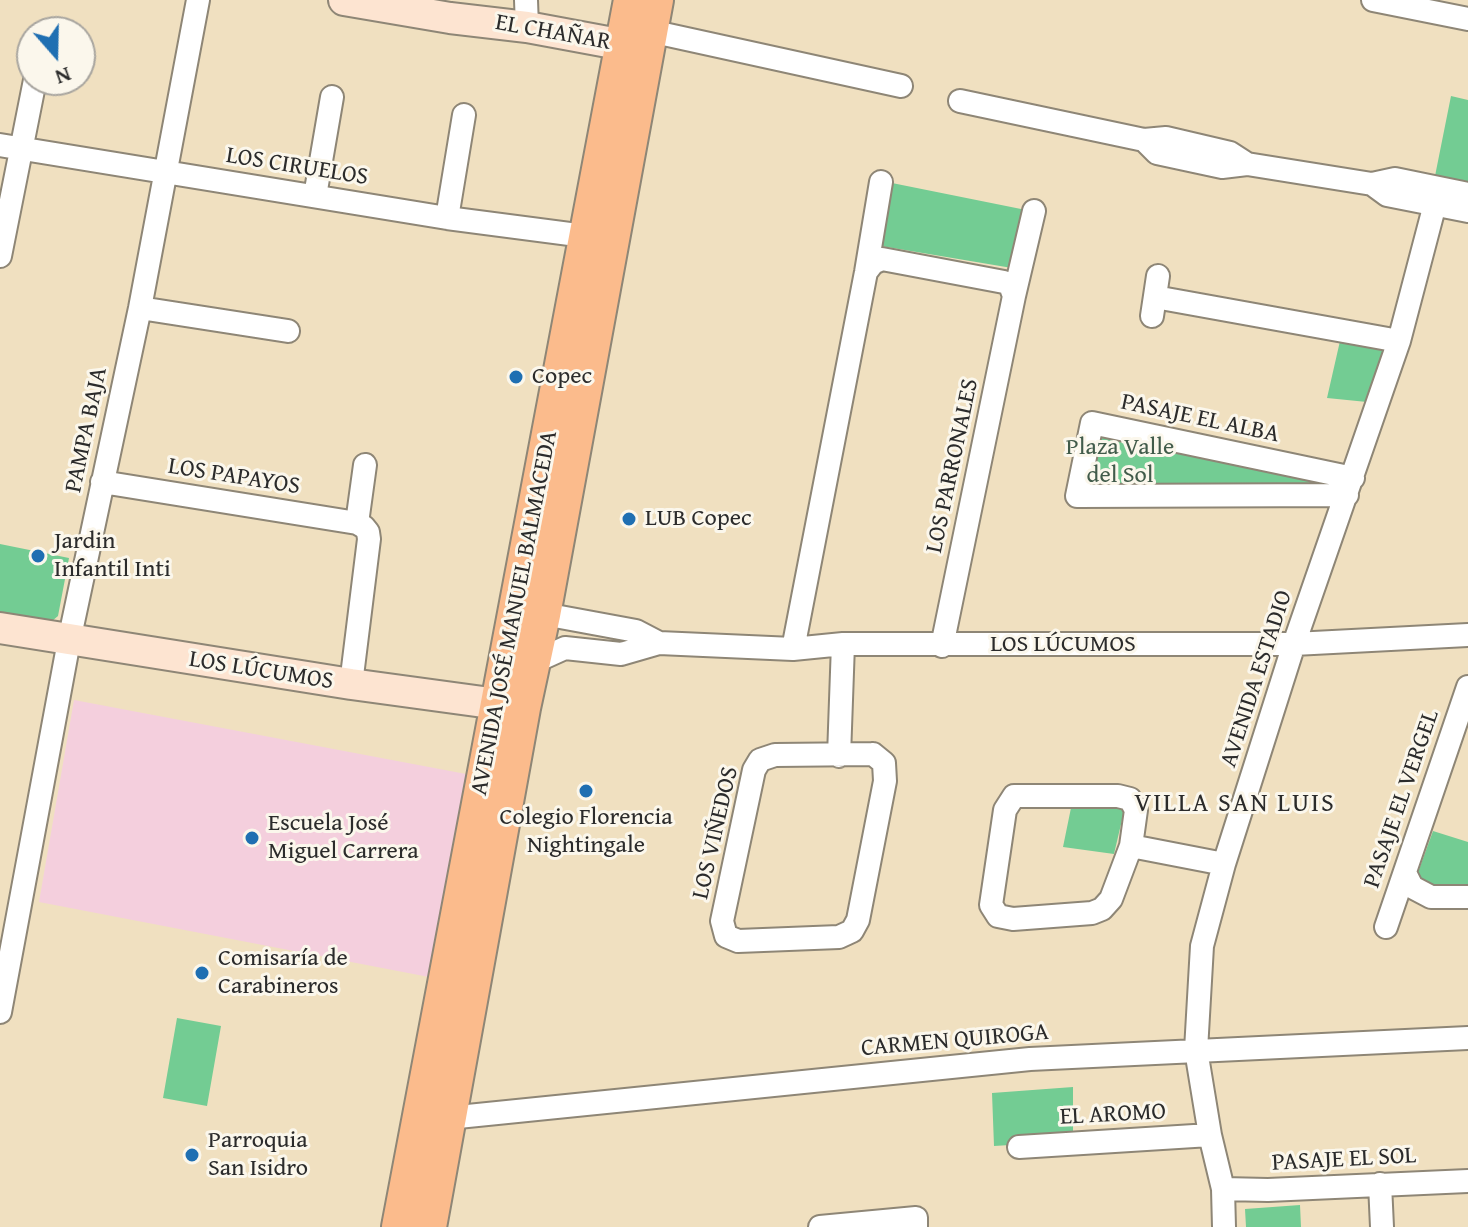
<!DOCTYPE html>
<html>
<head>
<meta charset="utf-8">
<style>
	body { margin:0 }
	#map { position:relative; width:1468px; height:1227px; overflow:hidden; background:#f0e0c0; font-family:"Gentium Book Plus",serif }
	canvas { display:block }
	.north { position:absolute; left:16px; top:16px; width:80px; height:80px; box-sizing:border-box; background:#fbf7ec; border:2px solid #a8a59f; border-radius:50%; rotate:160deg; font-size:22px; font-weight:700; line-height:32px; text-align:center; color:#2b2b2b }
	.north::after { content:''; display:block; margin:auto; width:28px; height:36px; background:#1f6fb2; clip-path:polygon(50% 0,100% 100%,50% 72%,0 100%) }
</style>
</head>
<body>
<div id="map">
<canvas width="1468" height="1227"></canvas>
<div class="north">N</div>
</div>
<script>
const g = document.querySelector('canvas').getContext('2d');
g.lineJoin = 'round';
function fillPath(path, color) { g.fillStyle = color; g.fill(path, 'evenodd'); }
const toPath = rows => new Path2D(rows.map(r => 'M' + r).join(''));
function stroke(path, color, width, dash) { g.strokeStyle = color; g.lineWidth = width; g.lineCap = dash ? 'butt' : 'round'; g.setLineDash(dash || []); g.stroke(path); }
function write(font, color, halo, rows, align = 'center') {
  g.font = font + ' "Gentium Book Plus",serif'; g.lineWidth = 6; g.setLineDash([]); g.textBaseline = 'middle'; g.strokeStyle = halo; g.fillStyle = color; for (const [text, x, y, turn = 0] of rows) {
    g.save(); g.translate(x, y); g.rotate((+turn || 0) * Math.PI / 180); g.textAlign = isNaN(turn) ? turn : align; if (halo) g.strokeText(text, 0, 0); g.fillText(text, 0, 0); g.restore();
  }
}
const built = toPath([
	[74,700,466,774,429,977,39,902]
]);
const green = toPath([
	[1451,96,1468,100,1468,182,1435,176],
	[887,182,1026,210,1012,268,875,245],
	[1340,341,1387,346,1367,402,1327,398],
	[1100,432,1332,478,1330,486,1091,486],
	[0,544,69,558,58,616,52,621,0,612],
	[1072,803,1125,807,1114,854,1063,847],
	[1433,831,1468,842,1468,889,1431,889,1421,882,1417,875],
	[177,1018,221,1026,207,1106,163,1098],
	[1073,1087,1073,1141,994,1146,992,1093],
	[1300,1205,1301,1227,1246,1227,1245,1209]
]);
const street = toPath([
	[526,0,527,27],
	[1373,0,1468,19],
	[650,31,901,86],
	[960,101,1144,140,1166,138,1230,153,1247,164,1222,167,1157,153,1144,140],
	[0,145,447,218,585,236],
	[1247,164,1372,184,1395,179,1468,194],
	[1372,184,1387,195,1468,211],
	[315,196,332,97],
	[447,218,464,115],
	[0,256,35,80],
	[866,272,873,263,882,259,1004,282,1010,285,1014,296,942,646],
	[1014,296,1034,211],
	[1155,297,1399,341],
	[140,308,288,331],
	[1152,316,1158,276],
	[102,482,357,523,364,527,368,532,369,539,351,684],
	[1347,495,1077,496,1092,423,1353,478],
	[357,523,365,465],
	[533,612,636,631,659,643],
	[793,649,866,272,881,182],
	[534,662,565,648,621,654,659,643,793,649,843,644,1294,644,1468,635],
	[873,754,884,763,885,781,858,920,852,931,839,937,738,941,726,936,722,921,754,770,760,760,775,755,873,754],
	[839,756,843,644],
	[1131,846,1111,899,1102,909,1092,913,1013,919,998,916,991,905,1005,810,1014,796,1118,796,1130,799,1136,810,1131,846,1224,864],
	[1405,873,1412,887,1431,897,1468,897],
	[1386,927,1468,687],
	[0,1012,69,641,140,308,198,0],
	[448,1118,1030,1059,1468,1038],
	[1019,1147,1210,1135],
	[1380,1184,1382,1227],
	[1223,1189,1268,1190,1468,1181],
	[820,1227,916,1218,916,1227],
	[1224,1227,1223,1189,1210,1135,1196,1050,1202,946,1224,864,1294,644,1399,341,1435,204]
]);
const secondary = toPath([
	[344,0,450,18,527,27,624,45,639,62],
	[0,628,351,684,520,707]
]);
const primary = toPath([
	[399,1227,631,0],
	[429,1227,523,708,543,615,656,0]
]);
const markers = [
	[516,377,8,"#1f6fb2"],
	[629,519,8,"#1f6fb2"],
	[38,556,8,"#1f6fb2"],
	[586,791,8,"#1f6fb2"],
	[252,838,8,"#1f6fb2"],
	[202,973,8,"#1f6fb2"],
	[192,1155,8,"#1f6fb2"]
];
const streetNames = [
	["EL CHAÑAR",553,33,10],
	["LOS CIRUELOS",297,167,9],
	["PASAJE EL ALBA",1200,419,12],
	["PAMPA BAJA",87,430,-78],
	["LOS PARRONALES",953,466,-78],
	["LOS PAPAYOS",234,477,9],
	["AVENIDA JOSÉ MANUEL BALMACEDA",515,613,-79],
	["LOS LÚCUMOS",1063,645],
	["LOS LÚCUMOS",261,671,9],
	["AVENIDA ESTADIO",1257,679,-72],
	["PASAJE EL VERGEL",1402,799,-71],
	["LOS VIÑEDOS",716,833,-77],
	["CARMEN QUIROGA",955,1041,-5],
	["EL AROMO",1113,1115,-3],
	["PASAJE EL SOL",1344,1160,-3]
];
const poiNames = [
	["Copec",532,377],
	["LUB Copec",645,519],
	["Jardin",54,542],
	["Infantil Inti",54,570],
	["Colegio Florencia",586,818,"center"],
	["Nightingale",586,846,"center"],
	["Escuela José",268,824],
	["Miguel Carrera",268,852],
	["Comisaría de",218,959],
	["Carabineros",218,987],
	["Parroquia",208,1141],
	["San Isidro",208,1169]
];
const parkNames = [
	["Plaza Valle",1120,448],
	["del Sol",1120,476]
];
const neighbourhoodNames = [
	["VILLA SAN LUIS",1235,804]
];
fillPath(built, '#f4cfdd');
fillPath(green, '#73cc93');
stroke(street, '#8e8676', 26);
stroke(secondary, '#8e8676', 34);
stroke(primary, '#8e8676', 38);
stroke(street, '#fff', 22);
stroke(secondary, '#fde4d1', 30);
stroke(primary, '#fbbb8c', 34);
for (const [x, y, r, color] of markers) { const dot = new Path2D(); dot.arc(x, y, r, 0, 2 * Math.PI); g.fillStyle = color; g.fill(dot); stroke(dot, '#fbf7ec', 3); }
write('24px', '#2b2b2b', '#fbf7ec', streetNames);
write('24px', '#2b2b2b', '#fbf7ec', poiNames, 'left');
write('24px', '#415b4a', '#fbf7ec', parkNames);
g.letterSpacing = '2px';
write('26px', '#2b2b2b', '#fbf7ec', neighbourhoodNames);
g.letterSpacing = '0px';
</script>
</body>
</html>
